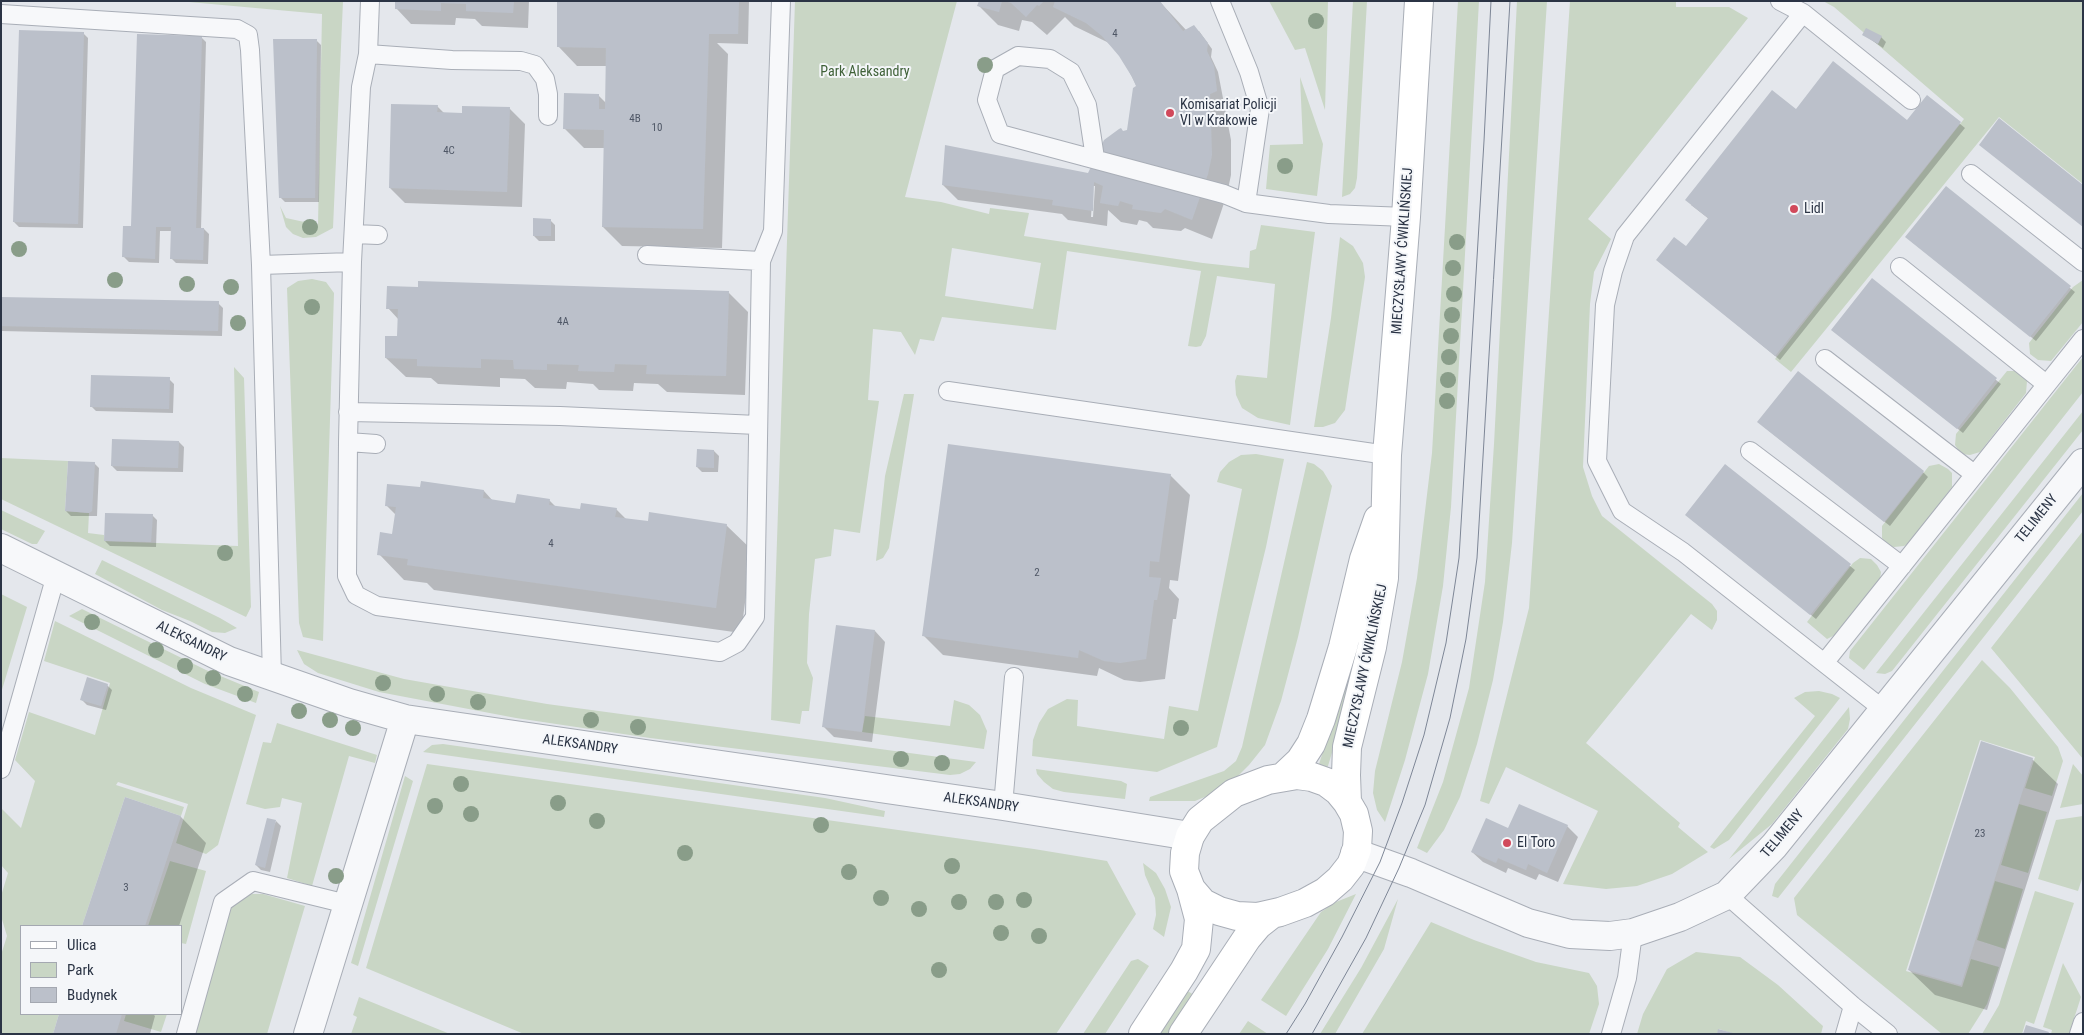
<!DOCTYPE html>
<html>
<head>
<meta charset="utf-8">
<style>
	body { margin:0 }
	#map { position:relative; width:2084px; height:1035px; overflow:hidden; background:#e4e7ec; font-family:"Roboto Condensed",sans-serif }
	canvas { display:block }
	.frame { position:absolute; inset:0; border:2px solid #2b3445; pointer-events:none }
	.legend { position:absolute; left:20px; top:925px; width:162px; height:90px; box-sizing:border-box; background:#f4f6f9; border:1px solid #a4a8b1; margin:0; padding:6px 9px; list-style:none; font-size:15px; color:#2b3445 }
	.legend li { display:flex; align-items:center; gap:10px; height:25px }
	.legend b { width:25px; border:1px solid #a4a8b1 }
</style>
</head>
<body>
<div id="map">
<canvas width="2084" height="1035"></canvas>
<div class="frame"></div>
<ul class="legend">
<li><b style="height:6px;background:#fff"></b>Ulica</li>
<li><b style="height:14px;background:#c9d6c5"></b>Park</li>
<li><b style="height:14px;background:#bbc0ca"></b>Budynek</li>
</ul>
</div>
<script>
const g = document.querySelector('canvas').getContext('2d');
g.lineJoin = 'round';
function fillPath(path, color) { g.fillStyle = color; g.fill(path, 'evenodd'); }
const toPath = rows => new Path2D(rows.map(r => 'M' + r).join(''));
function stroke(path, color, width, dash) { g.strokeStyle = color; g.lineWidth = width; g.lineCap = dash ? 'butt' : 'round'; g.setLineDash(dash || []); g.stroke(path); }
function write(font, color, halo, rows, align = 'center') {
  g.font = font + ' "Roboto Condensed",sans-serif'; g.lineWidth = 4; g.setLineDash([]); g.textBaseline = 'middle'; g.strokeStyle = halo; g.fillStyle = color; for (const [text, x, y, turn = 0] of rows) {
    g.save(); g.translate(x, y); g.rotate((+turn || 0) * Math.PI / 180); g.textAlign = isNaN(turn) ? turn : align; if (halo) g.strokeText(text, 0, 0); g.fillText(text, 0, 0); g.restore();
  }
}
const green = toPath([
	[178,1,343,1,333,228,316,237,303,238,293,234,286,227,280,206,286,218,318,225,322,14],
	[795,1,957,1,905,197,941,202,989,214,990,208,1029,213,1024,236,1203,263,1249,268,1250,251,1256,249,1261,225,1315,232,1290,425,1258,418,1242,408,1236,395,1235,381,1237,375,1267,378,1275,284,1217,276,1206,336,1201,346,1196,347,1188,346,1201,271,1067,251,1056,330,942,317,934,341,920,339,915,355,901,332,873,329,868,400,879,401,860,533,834,529,831,556,815,559,809,614,807,663,813,678,809,711,802,711,800,724,771,720],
	[952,248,1041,263,1033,309,945,296],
	[1269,1,1328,1,1325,110,1305,48,1295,50],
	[1353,1,1367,1,1357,178,1355,188,1350,194,1342,197],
	[1458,1,1479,1,1451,507,1443,586,1428,674,1405,760,1385,822,1377,810,1373,793,1375,771,1402,662,1417,578,1432,453],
	[1517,1,1547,1,1512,543,1503,622,1493,680,1477,744,1460,797,1444,830,1427,853,1417,848,1443,782,1469,688,1485,582,1494,444],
	[1570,1,1676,1,1676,7,1729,7,1748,18,1588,219,1611,239,1594,272,1590,304,1583,467,1592,496,1602,516,1712,604,1717,611,1717,620,1712,630,1691,614,1586,743,1680,823,1678,827,1708,852,1672,874,1637,886,1606,889,1563,884,1598,811,1506,767,1489,804,1480,801,1529,608],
	[1823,1,2083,1,2083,184,1999,117,1791,372,1775,359,1964,119,1834,7],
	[1300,77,1323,144,1317,196,1266,189,1270,145,1303,144],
	[1340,237,1353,246,1363,263,1365,277,1345,410,1335,423,1323,427,1314,427,1331,318],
	[312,279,326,282,334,293,323,641,303,637,299,623,287,288,298,281],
	[2083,280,2083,322,2051,361,2038,360,2030,354,2029,343,2073,287],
	[2083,357,2083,392,1864,670,1849,658,1850,651],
	[234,367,244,378,251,607,246,617,1,499,1,458,68,461,65,511,89,513,88,533,104,535,104,541,238,546],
	[2007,371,2017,371,2027,381,2026,393,1980,452,1970,455,1961,454,1955,445,1956,434],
	[904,394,914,394,889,548,883,558,876,561,885,476],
	[2083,411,2083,430,1892,671,1885,674,1876,673],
	[1256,454,1284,459,1266,547,1217,747,1157,772,1032,756,1033,740,1039,723,1048,709,1067,699,1078,700,1077,726,1164,739,1169,706,1198,711,1242,489,1217,482,1220,472,1229,462,1241,455],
	[1307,462,1314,464,1323,471,1332,486,1298,637,1281,701,1265,745,1249,765,1233,781,1212,794,1195,801,1149,801,1150,797,1224,771,1236,761,1242,747],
	[1939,464,1948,469,1952,473,1952,487,1910,542,1904,546,1894,547,1887,545,1882,538,1882,526,1929,466],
	[2083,493,2083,511,1778,898,1772,896,1775,884],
	[1,510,45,531,37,544,32,544,1,529],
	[2083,531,2083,759,1991,648],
	[1860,558,1871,559,1877,565,1881,572,1880,579,1835,635,1827,639,1807,622,1853,563],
	[102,560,220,618,237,628,225,633,212,632,190,621,162,610,95,574],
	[1370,581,1351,689,1328,766,1325,770,1321,770,1319,764,1342,694],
	[1,594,27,607,1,693],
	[82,609,206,670,259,692,256,703,205,684,69,616],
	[55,621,191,688,256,715,218,845,206,854,176,843,188,804,118,782,116,785,184,807,181,816,125,797,82,926,21,926,21,1014,59,1014,53,1034,1,1034,1,955,7,936,1,916,1,896,8,873,1,865,1,808,21,828,35,781,15,760,29,712,95,735,110,683,44,661],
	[297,650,404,679,547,704,976,762,970,769,960,774,950,775,650,738,516,718,379,692,318,673,304,664],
	[1982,660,2010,688,2058,747,2063,761,2052,796,2025,788,2035,757,1980,740,1906,971,1962,987,1971,959,1999,967,1987,1004,1968,1034,1942,1034,1797,915,1794,898],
	[1819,691,1832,694,1840,698,1729,840,1714,849,1710,847,1815,716,1794,698,1805,692],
	[954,700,969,705,980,715,987,731,984,749,862,732,865,716,950,726],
	[1849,707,1850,719,1848,729,1772,824,1729,859],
	[277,723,377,755,375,763,349,756,312,886,287,878,302,803,282,798,280,807,265,809,246,804,263,742,271,743],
	[443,744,825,798,885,811,884,817,423,752,432,745],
	[427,764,1034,849,1107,861,1136,914,1056,1034,524,1034,366,968],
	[2073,764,2083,776,2083,804,2060,808],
	[1036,769,1121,781,1127,784,1125,799,1064,792,1053,789,1044,782,1037,774],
	[405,776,413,781,358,966,351,963],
	[2019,804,2047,812,2028,873,2001,865],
	[2083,816,2083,876,2078,891,2038,879,2056,820],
	[170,861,206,871,186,944,181,943,181,926,148,926],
	[1143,863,1156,873,1165,889,1171,907,1164,937,1153,929,1156,915,1155,898,1145,875],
	[1995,881,2023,889,2005,949,1977,940],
	[2035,891,2074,903,2034,1024,2026,1021,2022,1034,1982,1034,1999,1005],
	[252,894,263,894,305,906,267,1034,190,1034,223,919,232,905,244,897],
	[1356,894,1328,949,1286,1016,1261,1000,1321,912,1336,902],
	[1398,899,1384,949,1335,1034,1320,1034,1361,968],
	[1431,922,1474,940,1536,962,1589,973,1597,986,1599,1004,1589,1034,1362,1034],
	[1696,952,1740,957,1778,985,1823,1026,1821,1034,1734,1034,1719,1029,1717,1034,1637,1034,1643,1014,1667,969],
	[1138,959,1149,966,1105,1034,1083,1034,1131,961],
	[2063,963,2081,997,2069,1034,2051,1034,2052,1030,2043,1027],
	[1186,990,1194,995,1169,1034,1156,1034],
	[359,997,450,1034,351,1034,357,1017,353,1015],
	[126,1014,167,1014,161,1032,124,1021],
	[1248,1021,1268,1034,1239,1034]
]);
const shadow = toPath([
	[396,1,529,1,528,28,482,26,475,19,456,18,455,25,411,24,396,8],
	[559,1,749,1,748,44,717,43,728,54,722,248,622,246,603,227,605,148,584,148,564,128,598,95,606,103,607,66,577,66,558,46],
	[980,1,1159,1,1187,31,1199,31,1212,49,1211,57,1218,72,1231,140,1231,175,1227,194,1212,239,1185,228,1181,231,1153,228,1147,222,1139,220,1137,225,1121,222,1108,210,1107,226,1068,220,1062,214,958,200,943,185,1089,174,1124,132,1128,130,1137,87,1121,55,1114,48,1107,42,1074,26,1065,17,1047,35,1032,22,1022,20,1019,31,998,25,979,6],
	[1093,186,1095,186,1093,217,1091,217],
	[83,33,88,38,83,228,19,227,14,222],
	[1864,35,1881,37,1886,42,1883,48],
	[201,37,206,42,201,229,204,229,209,234,208,264,176,263,171,258,172,231,160,231,159,263,129,262,124,257,133,227],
	[316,40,321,45,319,202,285,202,280,197],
	[1927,97,1965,128,1780,360,1663,264,1686,247,1709,219,1691,205,1796,111,1907,122],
	[437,106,444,113,463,114,510,109,525,124,522,207,405,203,390,188],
	[1946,188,2075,292,2036,341,1912,242],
	[550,220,555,225,555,241,539,241,534,236],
	[1872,280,2001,384,1963,433,1832,330],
	[420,282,729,293,748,312,745,395,667,392,658,384,634,383,633,391,599,390,593,384,567,382,566,389,535,388,525,379,500,378,500,387,438,384,431,378,406,377,386,358,398,337,399,320,388,308,420,288],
	[1,298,218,303,223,308,222,336,1,331],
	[169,379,174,384,173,413,96,411,91,406],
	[1764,427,1923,472,1928,477,1890,526],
	[179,442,184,447,183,472,117,471,112,466],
	[714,451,719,456,718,472,702,472,697,467],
	[94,463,99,468,97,516,71,516,66,511],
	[1726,466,1855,570,1816,619,1692,520],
	[1170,475,1190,495,1178,581,1170,580,1169,588,1179,599,1176,619,1173,619,1165,679,1140,682,1124,680,1099,668,1097,676,943,655,924,636],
	[484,491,493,501,516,504,549,500,557,508,581,511,616,509,626,519,649,522,726,525,752,550,741,633,434,590,427,583,404,580,379,554,393,535,396,515,386,505],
	[152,515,157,520,156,547,110,546,105,541],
	[837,627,875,631,885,642,872,742,834,737,824,727],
	[107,685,112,690,106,710,87,705,82,700],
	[2032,759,2058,784,1987,1010,1935,995,1909,970],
	[126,798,181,817,206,843,179,926,83,926],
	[276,821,281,826,270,872,261,870,256,865],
	[1567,826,1578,837,1558,882,1539,874,1536,880,1508,868,1506,873,1483,862,1472,852,1509,830],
	[60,1014,153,1014,155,1016,150,1034,54,1034]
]);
const building = toPath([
	[395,1,514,1,513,13,466,11,466,4,441,3,441,11,395,9],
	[557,1,739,1,738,34,709,34,703,229,602,227,604,130,563,129,564,93,599,94,599,109,605,109,606,48,557,47],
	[979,1,1002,1,999,12,977,6],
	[1005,1,1044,1,1039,6,1037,5,1026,17,1011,3],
	[1055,1,1160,1,1183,31,1194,25,1208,43,1207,51,1214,66,1217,91,1210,94,1212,155,1208,174,1192,220,1165,209,1161,213,1132,209,1133,205,1120,201,1118,206,1100,203,1103,186,1094,182,1093,211,1052,205,1053,200,942,185,945,145,1088,173,1104,140,1119,129,1121,128,1123,131,1127,130,1133,88,1136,86,1132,77,1119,56,1102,36,1086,23,1053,7],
	[1866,28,1882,36,1878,44,1862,35],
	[19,30,84,32,78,224,13,222],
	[137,34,202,36,196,228,204,228,203,260,170,259,171,227,156,227,155,259,122,257,123,226,131,226],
	[273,39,317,39,315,198,279,198],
	[1833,61,1907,120,1927,95,1961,122,1775,356,1656,260,1674,237,1686,246,1708,218,1685,200,1772,90,1796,109],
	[391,104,438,105,437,112,462,113,462,106,510,107,507,192,389,188],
	[1999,118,2083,185,2083,227,1979,145],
	[1946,186,2071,286,2030,337,1905,237],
	[533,218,551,219,551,236,533,236],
	[1872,278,1997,378,1957,429,1831,330],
	[418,281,729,291,726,376,646,374,647,365,615,364,614,372,578,371,579,365,547,364,547,370,514,369,513,360,481,359,481,368,417,366,417,359,385,358,385,336,397,336,398,309,386,309,387,286,418,287],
	[1,297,219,301,218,331,1,326],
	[1798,371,1924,471,1884,522,1757,422],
	[91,375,170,377,169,409,90,407],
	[112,439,179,441,178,468,111,466],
	[948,444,1171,474,1159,562,1150,561,1149,577,1161,578,1157,600,1154,600,1146,659,1120,663,1104,661,1079,650,1078,658,922,636],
	[697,449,714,450,714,468,696,467],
	[68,461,95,462,92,511,89,513,65,511],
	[1725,464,1851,564,1810,615,1685,515],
	[421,481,484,490,483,498,515,503,517,494,550,499,549,505,580,509,581,503,617,508,615,517,648,521,649,512,727,524,716,608,407,565,408,559,377,555,380,532,392,534,396,507,385,506,387,484,420,487],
	[105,513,153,514,151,542,104,541],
	[836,625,875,630,862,732,822,727],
	[87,677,108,684,101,706,80,700],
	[1981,741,2033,758,1961,985,1908,970],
	[125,797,181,816,145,926,82,926],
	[1519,804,1568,825,1547,873,1528,864,1526,870,1498,858,1496,863,1471,852,1486,818,1508,828],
	[267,818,276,820,265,868,255,865],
	[59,1014,122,1014,116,1034,53,1034],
	[2026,1025,2049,1032,2048,1034,2023,1034],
	[1718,1029,1733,1033,1733,1034,1717,1034]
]);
const lane = toPath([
	[1220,1,1249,72,1260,109,1246,203,1329,214,1406,217],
	[1780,1,1803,13,1911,100],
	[1803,13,1625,236,1613,271,1605,305,1597,461,1622,511,1683,552,1884,710],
	[1,14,237,29,248,35,250,50,261,265,272,677],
	[368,54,452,60,521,61,535,65,545,79,548,94,548,116],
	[1095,158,1087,105,1071,72,1050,59,1018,56,995,69,987,100,1000,134,1224,194,1246,203],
	[1971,174,2083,262],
	[354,234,378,235],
	[647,255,761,261],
	[352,262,348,442,376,444],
	[261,265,352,262,361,87,368,54,370,1],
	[1900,267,2046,384],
	[1825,359,1974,474],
	[948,391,1387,455],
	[348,412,560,416,757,425],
	[348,442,347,576,356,595,377,606,720,652,737,643,755,617,761,261,773,231,781,1],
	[1750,451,1902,566],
	[1825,662,2083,339],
	[1,769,56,575],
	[1003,806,1014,677],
	[1727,895,1853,1006,1888,1034],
	[186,1034,223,902,253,881,347,904],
	[1611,1034,1627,978,1633,933],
	[1845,1034,1853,1006],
	[2079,1034,2083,1022]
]);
const street = toPath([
	[1,548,229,661,349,703,405,719,1003,806,1190,836],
	[1355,853,1411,873,1528,923,1570,934,1610,936,1633,933,1680,917,1727,895,1774,846,2083,463],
	[308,1034,405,719]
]);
const secondary = toPath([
	[1297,775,1312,777,1326,782,1338,791,1347,802,1354,814,1358,831,1357,849,1351,865,1340,879,1325,892,1305,903,1280,912,1258,917,1237,916,1219,911,1203,903,1191,889,1184,871,1185,853,1190,836,1200,820,1234,793,1268,780,1297,775],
	[1283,777,1300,761,1311,744,1321,719,1343,647,1364,559,1378,519],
	[1347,802,1346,775,1347,747,1372,647,1384,578,1387,455,1406,217,1419,1],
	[1143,1034,1184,971,1196,949,1199,919,1191,889],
	[1183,1034,1247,938,1258,925,1272,914]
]);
const tram = toPath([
	[1286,1034,1305,1004,1342,937,1380,862,1402,803,1424,735,1446,643,1459,558,1484,141,1491,1],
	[1312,1034,1366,938,1399,868,1425,805,1450,718,1466,639,1477,558,1510,1]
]);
const trees = [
	[1316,21],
	[985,65],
	[1285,166],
	[310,227],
	[1457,242],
	[19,249],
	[1453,268],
	[115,280],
	[187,284],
	[231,287],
	[1454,294],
	[312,307],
	[1452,315],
	[238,323],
	[1451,336],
	[1449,357],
	[1448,380],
	[1447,401],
	[225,553],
	[92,622],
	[156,650],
	[185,666],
	[213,678],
	[383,683],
	[245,694],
	[437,694],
	[478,702],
	[299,711],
	[330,720],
	[591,720],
	[638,727],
	[353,728],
	[1181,728],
	[901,759],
	[942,763],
	[461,784],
	[558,803],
	[435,806],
	[471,814],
	[597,821],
	[821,825],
	[685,853],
	[952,866],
	[849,872],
	[336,876],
	[881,898],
	[1024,900],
	[959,902],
	[996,902],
	[919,909],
	[1001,933],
	[1039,936],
	[939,970]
];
const markers = [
	[1170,113,5,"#d1495b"],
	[1794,209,5,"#d1495b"],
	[1507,843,5,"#d1495b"]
];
const numberNames = [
	["4",1115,34],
	["4B",635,119],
	["10",657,128],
	["4C",449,151],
	["4A",563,322],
	["4",551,544],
	["2",1037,573],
	["23",1980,834],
	["3",126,888]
];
const parkNames = [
	["Park Aleksandry",865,72]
];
const poiNames = [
	["Komisariat Policji",1180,105],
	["VI w Krakowie",1180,121],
	["Lidl",1804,209],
	["El Toro",1517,843]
];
const streetNames = [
	["MIECZYSŁAWY ĆWIKLIŃSKIEJ",1403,251,-86],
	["TELIMENY",2037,519,-51],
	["ALEKSANDRY",191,642,26],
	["MIECZYSŁAWY ĆWIKLIŃSKIEJ",1366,666,-78],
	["ALEKSANDRY",580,745,8],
	["ALEKSANDRY",981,803,8],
	["TELIMENY",1783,834,-50]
];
fillPath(green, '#c9d6c5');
fillPath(shadow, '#0003');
fillPath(building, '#bbc0ca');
stroke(lane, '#a9aeb7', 20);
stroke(street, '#a9aeb7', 30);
stroke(secondary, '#a9aeb7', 30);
stroke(lane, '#f7f8fa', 18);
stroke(street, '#f7f8fa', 28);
stroke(secondary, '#fff', 28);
stroke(tram, '#7d8696', 1);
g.fillStyle = '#899d89';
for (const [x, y] of trees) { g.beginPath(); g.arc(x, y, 8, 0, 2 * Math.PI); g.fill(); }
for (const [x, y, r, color] of markers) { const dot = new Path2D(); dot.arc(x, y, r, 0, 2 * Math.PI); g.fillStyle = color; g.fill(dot); stroke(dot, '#f4f6f9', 2); }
write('11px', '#4f5766', null, numberNames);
write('14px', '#3f6138', '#f4f6f9', parkNames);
write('14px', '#2b3445', '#f4f6f9', poiNames, 'left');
write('14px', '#2b3445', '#f4f6f9', streetNames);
</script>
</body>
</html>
